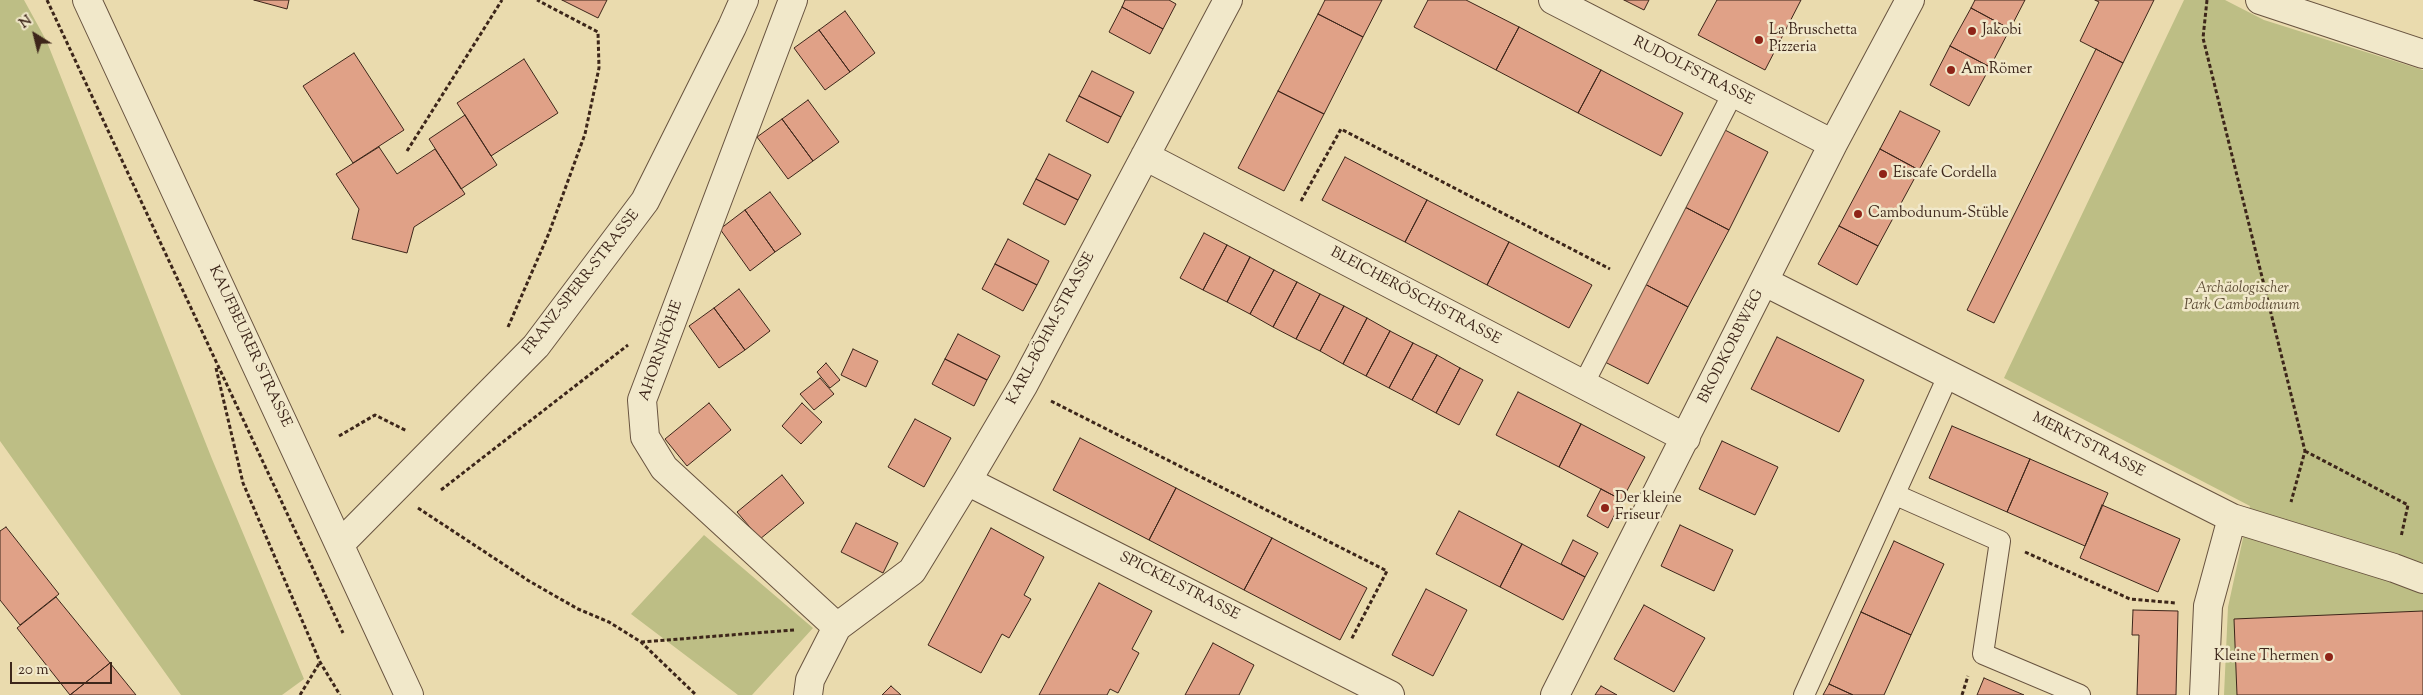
<!DOCTYPE html>
<html>
<head>
<meta charset="utf-8">
<style>
	body { margin:0 }
	#map { position:relative; width:2423px; height:695px; overflow:hidden; background:#eadbae; font-family:"Sorts Mill Goudy",serif }
	canvas { display:block }
	.north { position:absolute; left:10px; top:10px; width:50px; height:50px; -webkit-text-stroke:4px #f1e8ca; paint-order:stroke; rotate:324deg; font-size:14px; font-weight:700; line-height:20px; text-align:center; color:#3d261a }
	.north::after { content:''; display:block; margin:auto; width:18px; height:22px; background:#3d261a; clip-path:polygon(50% 0,100% 100%,50% 72%,0 100%) }
	.scale { position:absolute; left:10px; top:662px; width:102px; height:22px; box-sizing:border-box; border:2px solid #3d261a; border-top:0; padding-left:6px; font-size:15px; line-height:18px; white-space:nowrap; color:#3d261a; -webkit-text-stroke:4px #f1e8ca; paint-order:stroke }
</style>
</head>
<body>
<div id="map">
<canvas width="2423" height="695"></canvas>
<div class="north">N</div>
<div class="scale">20 m</div>
</div>
<script>
const g = document.querySelector('canvas').getContext('2d');
g.lineJoin = 'round';
function fillPath(path, color) { g.fillStyle = color; g.fill(path, 'evenodd'); }
const toPath = rows => new Path2D(rows.map(r => 'M' + r).join(''));
function stroke(path, color, width, dash) { g.strokeStyle = color; g.lineWidth = width; g.lineCap = dash ? 'butt' : 'round'; g.setLineDash(dash || []); g.stroke(path); }
function write(font, color, halo, rows, align = 'center') {
  g.font = font + ' "Sorts Mill Goudy",serif'; g.lineWidth = 5; g.setLineDash([]); g.textBaseline = 'middle'; g.strokeStyle = halo; g.fillStyle = color; for (const [text, x, y, turn = 0] of rows) {
    g.save(); g.translate(x, y); g.rotate((+turn || 0) * Math.PI / 180); g.textAlign = isNaN(turn) ? turn : align; if (halo) g.strokeText(text, 0, 0); g.fillText(text, 0, 0); g.restore();
  }
}
const green = toPath([
	[0,0,24,0,47,42,212,459,304,679,282,695,181,695,0,441],
	[2184,0,2225,0,2264,20,2423,70,2423,695,2224,695,2228,607,2250,506,2004,378],
	[704,535,813,628,752,695,738,695,631,614]
]);
const building = toPath([
	[254,0,289,0,287,9,254,0],
	[562,0,607,0,598,18,562,0],
	[1125,0,1169,0,1176,4,1163,29,1122,7,1125,0],
	[1325,0,1382,0,1363,37,1318,14,1325,0],
	[1428,0,1466,0,1519,27,1496,70,1414,27,1428,0],
	[1624,0,1649,0,1644,10,1624,0],
	[1717,0,1801,0,1765,70,1698,35,1717,0],
	[1975,0,2025,0,2010,29,1971,8,1975,0],
	[2095,0,2154,0,2123,63,2080,41,2099,2,2095,0],
	[1122,7,1163,29,1150,54,1109,32,1122,7],
	[1971,8,2010,29,1990,67,1950,46,1971,8],
	[845,11,875,53,850,72,819,30,845,11],
	[1318,14,1363,37,1324,114,1278,91,1318,14],
	[1519,27,1601,70,1578,113,1496,70,1519,27],
	[819,30,850,72,825,90,794,48,819,30],
	[1950,46,1990,67,1969,106,1930,85,1950,46],
	[2096,49,2123,63,1994,323,1967,310,2096,49],
	[354,53,404,130,353,163,303,86,354,53],
	[524,59,558,113,491,156,457,103,524,59],
	[1601,70,1683,113,1661,156,1578,113,1601,70],
	[1092,71,1134,92,1121,117,1079,96,1092,71],
	[1278,91,1324,114,1284,191,1238,168,1278,91],
	[1079,96,1121,117,1108,143,1066,121,1079,96],
	[808,100,839,142,813,161,782,119,808,100],
	[1900,111,1940,131,1919,170,1880,149,1900,111],
	[465,115,497,165,461,189,429,139,465,115],
	[782,119,813,161,788,179,757,137,782,119],
	[1723,129,1768,152,1729,230,1683,206,1723,129],
	[379,147,397,174,435,149,465,194,414,227,407,253,352,239,359,209,336,174,379,147],
	[1880,149,1919,170,1878,246,1839,226,1880,149],
	[1049,154,1091,175,1078,200,1036,179,1049,154],
	[1345,157,1427,200,1405,242,1322,200,1345,157],
	[1036,179,1078,200,1065,225,1023,204,1036,179],
	[770,192,801,234,775,252,745,210,770,192],
	[1427,200,1509,242,1487,285,1405,242,1427,200],
	[1683,206,1729,230,1688,307,1643,283,1683,206],
	[745,210,775,252,750,271,720,229,745,210],
	[1839,226,1878,246,1857,285,1818,264,1839,226],
	[1204,233,1227,245,1203,290,1180,278,1204,233],
	[1008,239,1049,261,1037,285,995,264,1008,239],
	[1509,242,1592,285,1569,328,1487,285,1509,242],
	[1227,245,1250,257,1227,302,1203,290,1227,245],
	[1250,257,1274,270,1250,314,1227,302,1250,257],
	[995,264,1037,285,1023,311,982,289,995,264],
	[1274,270,1297,282,1273,327,1250,314,1274,270],
	[1297,282,1320,294,1296,339,1273,327,1297,282],
	[1643,283,1688,307,1648,384,1603,361,1643,283],
	[739,289,770,331,745,350,714,308,739,289],
	[1320,294,1344,306,1320,351,1296,339,1320,294],
	[1344,306,1367,318,1343,364,1320,351,1344,306],
	[714,308,745,350,719,368,689,326,714,308],
	[1367,318,1390,331,1366,376,1343,364,1367,318],
	[1390,331,1413,343,1389,388,1366,376,1390,331],
	[958,334,1000,356,987,380,945,359,958,334],
	[1777,337,1864,380,1839,432,1751,389,1777,337],
	[1413,343,1437,355,1412,400,1389,388,1413,343],
	[853,349,878,361,866,387,841,375,853,349],
	[1437,355,1460,368,1436,413,1412,400,1437,355],
	[945,359,987,380,974,406,932,384,945,359],
	[826,363,840,380,830,388,817,372,826,363],
	[1460,368,1483,380,1459,425,1436,413,1460,368],
	[820,378,834,394,814,410,800,394,820,378],
	[1518,392,1581,424,1559,467,1496,435,1518,392],
	[709,403,731,430,687,466,665,439,709,403],
	[802,403,822,422,801,444,782,426,802,403],
	[915,419,951,438,924,487,888,467,915,419],
	[1581,424,1645,457,1622,500,1559,467,1581,424],
	[1952,426,2030,459,2007,512,1929,478,1952,426],
	[1080,438,1176,488,1149,540,1053,490,1080,438],
	[1722,441,1778,467,1755,515,1699,489,1722,441],
	[2030,459,2108,493,2085,546,2007,512,2030,459],
	[782,475,804,503,760,539,737,512,782,475],
	[1176,488,1272,538,1244,590,1149,540,1176,488],
	[1601,489,1622,500,1608,528,1587,516,1601,489],
	[2102,505,2180,539,2158,592,2080,558,2102,505],
	[1459,511,1522,544,1500,587,1436,554,1459,511],
	[856,523,898,543,883,573,841,552,856,523],
	[1680,525,1733,550,1714,591,1661,566,1680,525],
	[6,527,59,594,20,625,0,600,0,531,6,527],
	[991,528,1044,557,1024,595,1031,599,1009,638,1002,634,981,673,928,645,991,528],
	[1272,538,1367,588,1340,640,1244,590,1272,538],
	[1573,540,1598,553,1585,577,1561,564,1573,540],
	[1894,541,1944,564,1911,635,1861,612,1894,541],
	[1522,544,1585,577,1563,620,1500,587,1522,544],
	[1099,583,1152,611,1132,649,1139,653,1118,693,1110,689,1107,695,1039,695,1099,583],
	[1426,589,1467,610,1433,676,1392,655,1426,589],
	[56,597,110,663,70,695,17,628,56,597],
	[1644,605,1705,638,1674,692,1614,659,1644,605],
	[2133,610,2178,611,2176,695,2137,695,2139,635,2132,635,2133,610],
	[2423,611,2423,695,2237,695,2234,619,2423,611],
	[1861,612,1911,635,1884,695,1853,695,1829,684,1861,612],
	[1213,643,1254,665,1239,695,1185,695,1213,643],
	[110,663,136,695,70,695,110,663],
	[1984,678,2024,695,1977,695,1984,678],
	[1829,684,1853,695,1823,695,1829,684],
	[891,686,901,695,882,695,891,686],
	[1601,686,1617,695,1595,695,1601,686]
]);
const path = toPath([
	[47,0,343,633],
	[2207,0,2203,38,2305,451,2291,502],
	[407,151,502,0],
	[1301,201,1341,129,1610,269],
	[508,327,549,233,585,134,599,68,598,32,537,0],
	[216,368,243,483,320,662,340,695],
	[1051,401,1387,571,1351,640],
	[339,436,375,415,407,431],
	[2305,451,2408,505,2401,537],
	[441,490,628,345],
	[418,508,529,581,578,609,609,622,641,642,696,695],
	[2025,552,2130,599,2176,603],
	[641,642,794,630],
	[300,695,320,662],
	[1962,695,1968,676]
]);
const service = toPath([
	[1583,385,1733,93],
	[1896,495,2000,541,1983,654,2080,695],
	[1804,695,1948,376]
]);
const minor = toPath([
	[793,0,642,400,645,437,664,468,837,627],
	[1553,0,1833,144],
	[2260,0,2423,54],
	[1145,156,1686,438],
	[1765,282,2232,518,2394,568,2423,579],
	[967,481,1390,695],
	[340,544,536,346,645,201,732,27,744,0],
	[808,695,810,680,837,627,912,571,967,481,1023,386,1228,0],
	[1555,695,1833,144,1910,0],
	[2204,695,2208,606,2232,518]
]);
const tertiary = toPath([
	[87,0,409,695]
]);
const markers = [
	[1972,31,5,"#8f2418"],
	[1759,40,5,"#8f2418"],
	[1951,70,5,"#8f2418"],
	[1883,174,5,"#8f2418"],
	[1858,214,5,"#8f2418"],
	[1605,508,5,"#8f2418"],
	[2329,657,5,"#8f2418"]
];
const poiNames = [
	["La Bruschetta",1769,31],
	["Pizzeria",1769,48],
	["Jakobi",1982,31],
	["Am Römer",1961,70],
	["Eiscafe Cordella",1893,174],
	["Cambodunum-Stüble",1868,214],
	["Der kleine",1615,499],
	["Friseur",1615,516],
	["Kleine Thermen",2319,657,"right"]
];
const streetNames = [
	["RUDOLFSTRASSE",1693,72,27],
	["FRANZ-SPERR-STRASSE",582,283,-52],
	["BLEICHERÖSCHSTRASSE",1415,297,28],
	["KARL-BÖHM-STRASSE",1052,329,-62],
	["KAUFBEURER STRASSE",249,347,65],
	["BRODKORBWEG",1732,347,-63],
	["AHORNHÖHE",662,351,-71],
	["MERKTSTRASSE",2088,446,27],
	["SPICKELSTRASSE",1179,587,27]
];
const parkNames = [
	["Archäologischer",2242,289],
	["Park Cambodunum",2242,306]
];
fillPath(green, '#bdbe85');
fillPath(building, '#e0a187');
stroke(building, '#3d261a', 1);
stroke(service, '#68533f', 22);
stroke(minor, '#68533f', 30);
stroke(tertiary, '#68533f', 30);
stroke(path, '#3d261a', 3, [4, 2.5]);
stroke(service, '#f1e8ca', 20);
stroke(minor, '#f1e8ca', 28);
stroke(tertiary, '#f1e8ca', 28);
for (const [x, y, r, color] of markers) { const dot = new Path2D(); dot.arc(x, y, r, 0, 2 * Math.PI); g.fillStyle = color; g.fill(dot); stroke(dot, '#f1e8ca', 2); }
write('15px', '#3d261a', '#f1e8ca', poiNames, 'left');
write('15px', '#3d261a', '#f1e8ca', streetNames);
write('italic 15px', '#5d4c35', '#f1e8ca', parkNames);
</script>
</body>
</html>
